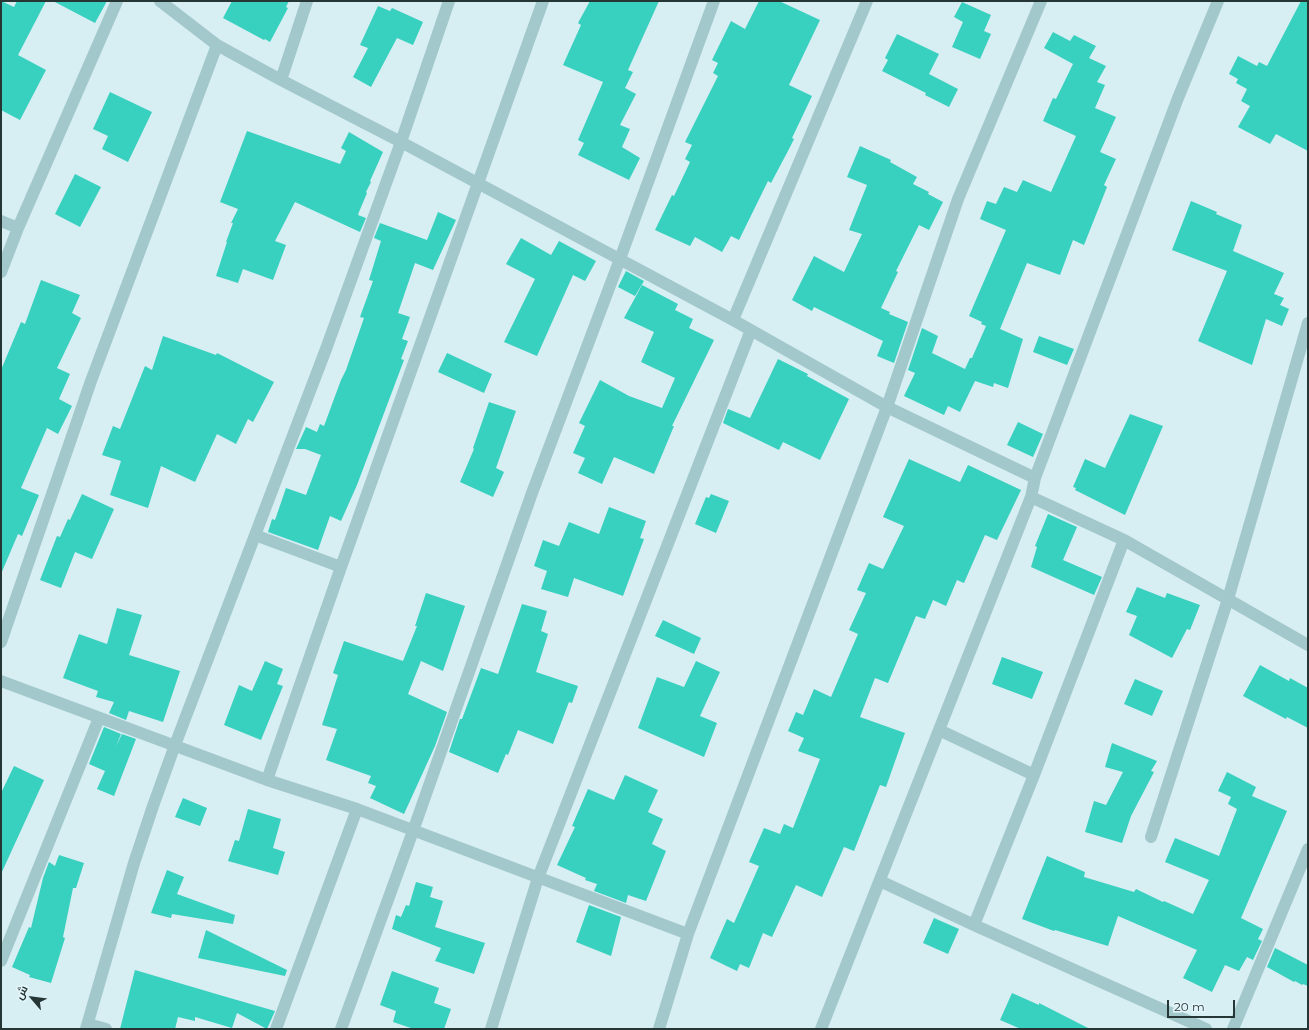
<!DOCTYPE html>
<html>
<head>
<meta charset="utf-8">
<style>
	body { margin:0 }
	#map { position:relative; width:1309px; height:1030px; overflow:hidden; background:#d7eef3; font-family:Montserrat,Cairo,sans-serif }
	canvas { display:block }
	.frame { position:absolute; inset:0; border:2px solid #253635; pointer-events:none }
	.north { position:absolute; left:12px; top:978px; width:40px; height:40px; -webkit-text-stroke:3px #e4f6fb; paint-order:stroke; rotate:298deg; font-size:11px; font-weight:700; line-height:16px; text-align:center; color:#253635 }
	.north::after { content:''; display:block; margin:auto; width:14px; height:18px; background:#253635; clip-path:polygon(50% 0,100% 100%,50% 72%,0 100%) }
	.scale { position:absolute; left:1167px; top:1000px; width:68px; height:18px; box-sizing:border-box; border:2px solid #253635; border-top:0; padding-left:5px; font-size:12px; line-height:14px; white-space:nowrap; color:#253635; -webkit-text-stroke:3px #e4f6fb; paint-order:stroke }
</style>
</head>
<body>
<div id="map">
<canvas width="1309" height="1030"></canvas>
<div class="frame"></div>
<div class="north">ش</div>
<div class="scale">20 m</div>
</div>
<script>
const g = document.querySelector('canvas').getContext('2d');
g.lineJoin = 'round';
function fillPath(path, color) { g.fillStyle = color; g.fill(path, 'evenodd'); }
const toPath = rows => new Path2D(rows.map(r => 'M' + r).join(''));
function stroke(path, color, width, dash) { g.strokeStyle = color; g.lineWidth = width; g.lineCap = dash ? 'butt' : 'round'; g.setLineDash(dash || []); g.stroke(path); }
const building = toPath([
	[1,1,14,7,17,1,46,1,18,55,46,70,20,120,1,110],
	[53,1,107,1,95,23],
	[232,1,289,1,286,7,288,8,270,42,265,39,264,40,223,18],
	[590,1,659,1,628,70,633,72,625,88,636,94,620,125,630,129,622,147,640,158,629,180,578,155,584,143,578,140,603,82,563,65,581,25,578,23],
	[759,1,779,1,820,20,789,85,812,96,792,138,794,139,789,149,771,183,768,181,739,240,731,236,722,252,695,237,690,246,655,230,672,195,674,196,690,162,685,159,692,145,685,142,718,76,713,73,718,63,712,60,731,21,745,29],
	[1301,1,1308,1,1308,151,1276,134,1270,144,1238,127,1250,106,1241,101,1247,89,1236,83,1238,79,1229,74,1238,56,1257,66,1259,62,1267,66],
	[962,2,991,15,984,31,991,34,980,59,952,47,963,22,954,17],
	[378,6,390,11,392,8,423,22,413,45,397,38,371,87,353,77,368,48,360,45],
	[1053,32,1070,41,1074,35,1096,46,1089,58,1106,66,1097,82,1105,85,1095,108,1116,117,1100,152,1116,159,1104,185,1107,187,1084,245,1073,240,1060,275,1027,263,1000,329,1023,339,1008,388,994,383,993,387,975,381,960,412,948,406,944,415,904,396,915,373,908,370,922,328,938,336,932,353,965,369,970,358,972,358,986,326,981,324,982,322,969,316,1006,230,980,219,987,201,996,204,1004,187,1017,192,1023,180,1051,192,1076,136,1043,121,1053,98,1056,99,1073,64,1044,48],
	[897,34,939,54,929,74,958,89,949,107,925,95,926,93,882,71,888,60,885,58],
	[110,92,152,112,128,162,102,149,108,136,93,129],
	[247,131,340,164,346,151,341,148,349,132,383,152,370,181,371,182,366,192,367,193,359,212,358,215,366,218,360,232,295,202,275,241,286,245,273,280,243,269,238,283,216,276,227,242,226,242,233,223,231,223,238,209,220,202],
	[860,146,891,160,890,162,917,177,913,184,929,192,928,194,943,202,929,230,919,225,896,271,898,272,881,308,890,312,889,314,908,322,894,363,877,356,883,341,814,307,812,311,792,300,814,256,844,272,862,234,849,230,867,185,847,177],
	[75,174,101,187,80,227,55,214],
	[1191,201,1217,212,1216,214,1242,225,1233,251,1284,273,1274,294,1284,298,1280,305,1289,309,1282,326,1266,319,1252,365,1198,341,1227,271,1172,250],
	[438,212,456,220,433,270,415,263,398,313,410,317,402,339,408,341,401,359,404,360,357,485,341,521,330,516,318,550,268,532,272,519,275,520,286,488,306,495,321,455,305,449,296,449,306,427,317,432,320,424,324,426,341,380,346,370,364,318,360,317,373,281,369,280,381,241,374,238,380,223,427,240],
	[521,238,551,255,559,241,596,261,585,281,573,275,537,356,504,342,535,279,506,264],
	[626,271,644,281,635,296,618,287],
	[41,280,80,295,72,313,81,318,57,368,70,374,59,399,72,406,58,434,47,428,21,488,39,495,22,536,18,534,1,574,1,370,21,322,25,324],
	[642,285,678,304,675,310,693,319,689,328,714,340,672,426,674,426,654,474,614,457,602,484,578,473,585,458,573,453,585,426,579,423,600,380,629,396,662,408,675,378,641,362,654,332,624,318],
	[163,336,216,355,217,353,274,382,253,422,248,419,236,444,217,434,195,482,161,466,148,508,110,495,121,461,102,455,113,426,120,429,145,366,152,370],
	[1039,336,1074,349,1067,365,1033,352],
	[447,353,492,374,484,393,438,372],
	[778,359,808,374,807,376,849,399,820,460,783,442,779,450,723,423,728,409,750,418],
	[489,402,516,411,496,468,504,472,493,497,460,482,474,449,473,448],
	[1130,414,1163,426,1125,515,1075,490,1076,488,1073,487,1085,459,1105,468],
	[1018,422,1043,434,1033,457,1007,445],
	[909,459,960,482,968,465,1021,490,997,540,985,535,964,583,957,580,946,606,933,600,925,619,916,616,888,683,875,678,860,717,905,733,886,787,880,785,854,851,844,847,822,897,796,885,772,937,763,933,749,968,740,964,737,971,710,958,727,919,734,923,759,866,749,862,764,828,780,834,784,824,793,828,820,759,798,751,804,738,788,731,796,712,803,715,814,689,831,697,858,634,849,630,866,593,857,590,869,563,883,569,904,526,883,517],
	[82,494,114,509,92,559,75,552,61,588,40,580,57,536,60,537,68,519,70,520],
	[711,494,729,501,716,533,695,524,706,497,709,498],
	[609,507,646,521,640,538,644,539,623,596,574,578,568,597,541,589,547,571,534,566,543,540,559,546,569,522,599,534],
	[1048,514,1077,527,1063,560,1102,577,1094,595,1031,567,1037,547,1035,546],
	[1137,587,1165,598,1167,593,1200,605,1190,630,1187,629,1172,658,1129,635,1137,616,1126,612],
	[426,593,465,606,443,671,421,661,408,694,447,712,435,746,404,814,370,798,376,786,368,783,371,776,326,760,337,729,322,725,338,675,333,673,344,641,403,661,417,626,415,626],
	[522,604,547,611,541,631,548,634,536,672,578,686,572,703,569,702,553,744,518,730,508,755,506,754,498,773,449,752,460,719,462,719,481,668,498,674],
	[117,608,142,615,129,655,180,671,163,722,129,711,126,720,109,713,114,702,96,697,98,691,63,678,79,634,107,644],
	[663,620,701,638,694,654,655,636],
	[1002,657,1043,672,1032,699,992,684],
	[265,661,283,669,277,684,283,686,261,740,224,725,239,685,252,691],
	[696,661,720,672,700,716,717,723,704,757,638,728,657,677,684,687],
	[1260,665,1289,681,1290,678,1308,688,1308,728,1287,717,1286,719,1243,696],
	[1135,679,1163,691,1152,716,1124,704],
	[104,727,121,734,116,746,122,734,136,739,114,796,97,789,105,771,89,764],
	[1112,743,1157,761,1151,771,1154,772,1131,816,1122,843,1085,832,1094,801,1106,805,1123,772,1105,767],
	[14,766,44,780,1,874,1,793],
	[1227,772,1256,787,1252,796,1287,811,1241,918,1263,929,1258,939,1262,941,1253,960,1247,957,1239,971,1225,965,1212,992,1183,978,1197,950,1118,916,1108,946,1055,930,1054,931,1022,919,1047,856,1085,872,1084,877,1134,892,1136,889,1163,902,1164,901,1193,914,1209,880,1165,862,1175,838,1219,856,1237,809,1228,804,1231,797,1218,791],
	[625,775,658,790,648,812,663,819,652,844,666,851,646,901,628,895,626,903,594,891,597,884,585,880,586,878,557,865,575,827,572,826,588,789,614,800],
	[183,798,207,808,200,826,175,817],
	[248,809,281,819,273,848,285,852,278,875,228,861,235,840,239,841],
	[59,855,84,863,76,888,73,888,63,937,65,938,51,983,29,977,30,975,12,967,29,927,31,928,43,878,49,862,55,866],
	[167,870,184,877,177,894,235,915,233,924,172,914,171,918,151,913],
	[416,882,433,887,430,897,443,901,435,927,485,943,474,974,435,961,441,948,392,929,396,915,401,917,406,905,409,906],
	[589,905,621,917,611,956,576,942],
	[934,918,959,929,948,954,923,943],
	[206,930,287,970,285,976,198,958],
	[1275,948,1308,965,1308,986,1303,984,1302,985,1295,981,1294,982,1267,967],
	[135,970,223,996,275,1011,267,1029,237,1013,232,1028,195,1017,195,1021,178,1017,175,1029,120,1029],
	[392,971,439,988,434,1003,451,1009,444,1029,414,1029,393,1022,396,1011,380,1005],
	[1012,993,1039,1005,1039,1003,1090,1029,1021,1029,1000,1020]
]);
const minor = toPath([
	[160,1,217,45,281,80,401,142,733,320,887,407,1035,478],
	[281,80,307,1],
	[1,221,18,228],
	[1,272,18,228,117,1],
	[733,320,867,1],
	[1031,497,1124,540,1308,645],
	[255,535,341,567],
	[1,642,91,381,217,45],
	[1,681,267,780,357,809,688,934],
	[939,730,1034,775],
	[267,780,341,567,543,1],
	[1151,837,1228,599,1308,323],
	[880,881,974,925,1206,1029],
	[974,925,1034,775,1124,540],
	[1,961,99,718],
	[88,1024,106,1029],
	[86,1029,134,863,153,806,175,745,326,349,401,142,449,1],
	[276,1029,357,809],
	[341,1029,413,831,532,493,620,259,714,1],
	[491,1029,538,878,751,330],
	[659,1029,688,934,887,407,958,199,1041,1],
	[821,1029,1031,497,1035,478,1178,98,1218,1],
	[1233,1029,1308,849]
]);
fillPath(building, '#38d0bf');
stroke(minor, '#a2c8cc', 12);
</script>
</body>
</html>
